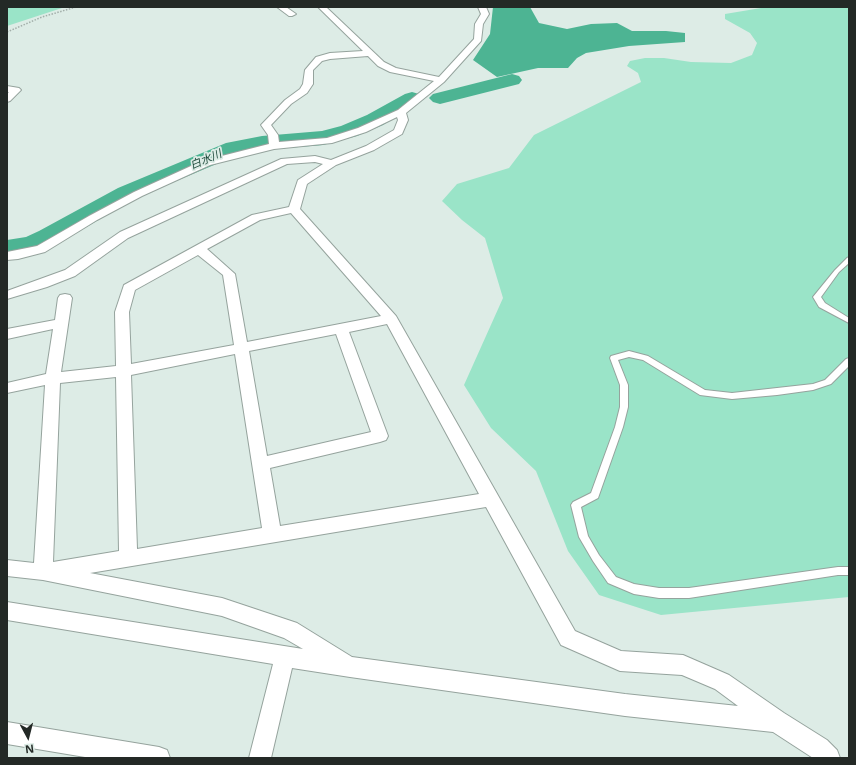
<!DOCTYPE html>
<html>
<head>
<meta charset="utf-8">
<style>
	body { margin:0 }
	#map { position:relative; width:856px; height:765px; overflow:hidden; background:#ddece6; font-family:"Noto Sans",sans-serif }
	canvas { display:block }
	.frame { position:absolute; inset:0; border:8px solid #232926; pointer-events:none }
	.north { position:absolute; left:8px; top:717px; width:40px; height:40px; -webkit-text-stroke:3px #ddece6; paint-order:stroke; rotate:173deg; font-size:11px; font-weight:700; line-height:16px; text-align:center; color:#232926 }
	.north::after { content:''; display:block; margin:auto; width:14px; height:18px; background:#232926; clip-path:polygon(50% 0,100% 100%,50% 72%,0 100%) }
</style>
</head>
<body>
<div id="map">
<canvas width="856" height="765"></canvas>
<div class="frame"></div>
<div class="north">N</div>
</div>
<script>
const g = document.querySelector('canvas').getContext('2d');
g.lineJoin = 'round';
function fillPath(path, color) { g.fillStyle = color; g.fill(path, 'evenodd'); }
const toPath = rows => new Path2D(rows.map(r => 'M' + r).join(''));
function stroke(path, color, width, dash) { g.strokeStyle = color; g.lineWidth = width; g.lineCap = dash ? 'butt' : 'round'; g.setLineDash(dash || []); g.stroke(path); }
function write(font, color, halo, rows, align = 'center') {
  g.font = font + ' "Noto Sans","Noto Sans JP",sans-serif'; g.lineWidth = 3.5; g.setLineDash([]); g.textBaseline = 'middle'; g.strokeStyle = halo; g.fillStyle = color; for (const [text, x, y, turn = 0] of rows) {
    g.save(); g.translate(x, y); g.rotate((+turn || 0) * Math.PI / 180); g.textAlign = isNaN(turn) ? turn : align; if (halo) g.strokeText(text, 0, 0); g.fillText(text, 0, 0); g.restore();
  }
}
const green = toPath([
	[7,7,65,7,7,26],
	[767,7,849,7,849,597,661,615,599,595,568,551,536,471,491,428,464,385,503,298,485,238,462,220,442,201,457,184,509,168,534,135,641,82,638,73,627,66,630,61,645,58,664,58,691,62,731,63,752,55,757,43,750,33,725,19,725,14]
]);
const water = toPath([
	[493,7,530,7,539,23,567,29,591,24,617,23,632,31,666,31,685,33,685,42,629,46,586,53,577,58,568,68,538,68,497,77,473,60,490,34]
]);
const river = toPath([
	[512,74,519,76,522,80,519,84,440,104,433,102,429,98,433,94,512,74],
	[412,92,419,94,423,98,419,102,383,125,357,136,323,145,262,150,240,154,136,198,59,243,42,250,7,256,7,240,26,237,39,231,118,188,226,143,262,136,322,131,341,126,367,115,405,94,412,92]
]);
const path = toPath([
	[7,32,42,17,76,7]
]);
const service = toPath([
	[849,257,849,263,839,272,821,297,825,303,849,318,849,323,819,307,813,297,835,270,847,258,849,257],
	[629,351,648,356,705,390,732,393,813,384,825,380,846,359,849,358,849,366,831,384,813,390,777,395,732,399,700,395,643,360,629,357,618,360,628,385,628,407,623,427,598,498,581,507,588,536,599,555,616,577,634,584,659,588,689,588,838,567,849,567,849,575,838,575,689,598,659,598,634,594,608,583,593,561,579,537,571,505,573,502,591,493,615,427,620,407,620,385,610,358,611,356,629,351]
]);
const minor = toPath([
	[277,7,286,7,296,14,292,16,289,16,277,7],
	[318,7,326,7,384,62,396,68,439,77,474,39,475,24,481,14,478,7,486,7,489,14,483,24,481,41,444,82,406,113,408,120,402,134,374,150,336,165,307,184,300,209,396,316,575,631,621,651,683,655,729,675,784,713,827,740,837,750,840,758,813,758,773,732,625,716,350,677,292,668,271,758,249,758,273,664,7,620,7,602,303,649,284,638,222,616,43,580,7,576,7,560,34,563,45,385,7,393,7,383,46,374,53,329,7,339,7,329,55,320,58,298,60,295,65,294,70,295,72,298,61,372,116,366,115,312,124,285,252,215,289,207,298,180,323,164,315,162,287,164,128,238,75,276,47,287,7,299,7,291,65,270,120,232,281,159,315,156,331,160,366,146,394,130,398,120,397,117,366,132,332,143,274,149,210,165,142,196,97,220,45,252,18,259,7,260,7,252,37,246,89,216,134,192,202,161,269,144,268,135,261,125,285,100,300,89,303,84,305,70,316,57,330,53,363,51,318,7],
	[368,56,378,66,390,72,434,81,398,110,358,128,327,138,279,142,278,135,271,125,291,104,307,93,313,84,313,70,322,61,330,59,368,56],
	[291,213,381,316,247,342,235,274,207,249,260,220,291,213],
	[198,255,223,275,234,345,131,364,129,312,135,290,198,255],
	[387,324,479,494,280,526,270,468,380,442,386,440,388,436,349,332,387,324],
	[336,334,371,432,267,456,249,351,336,334],
	[235,354,262,528,137,549,131,375,235,354],
	[116,377,119,551,53,562,60,383,116,377],
	[486,507,561,645,620,671,682,675,715,689,738,706,625,694,352,657,297,623,222,598,90,573,486,507],
	[7,86,19,88,21,90,10,101,7,102,7,94,9,92,7,92,7,86],
	[7,722,159,747,167,750,170,758,91,758,7,744,7,722]
]);
const farWaternames = [
	["白水川",206,160,-23]
];
fillPath(green, '#9ae4c8');
fillPath(water, '#4db493');
fillPath(river, '#4db493');
stroke(service, '#95a39d', 2);
stroke(minor, '#95a39d', 2);
stroke(path, '#a2aea9', 1.5, [1.5, 1.5]);
fillPath(service, '#fff');
fillPath(minor, '#fff');
write('italic 11px', '#1b4739', '#ddece6', farWaternames);
</script>
</body>
</html>
